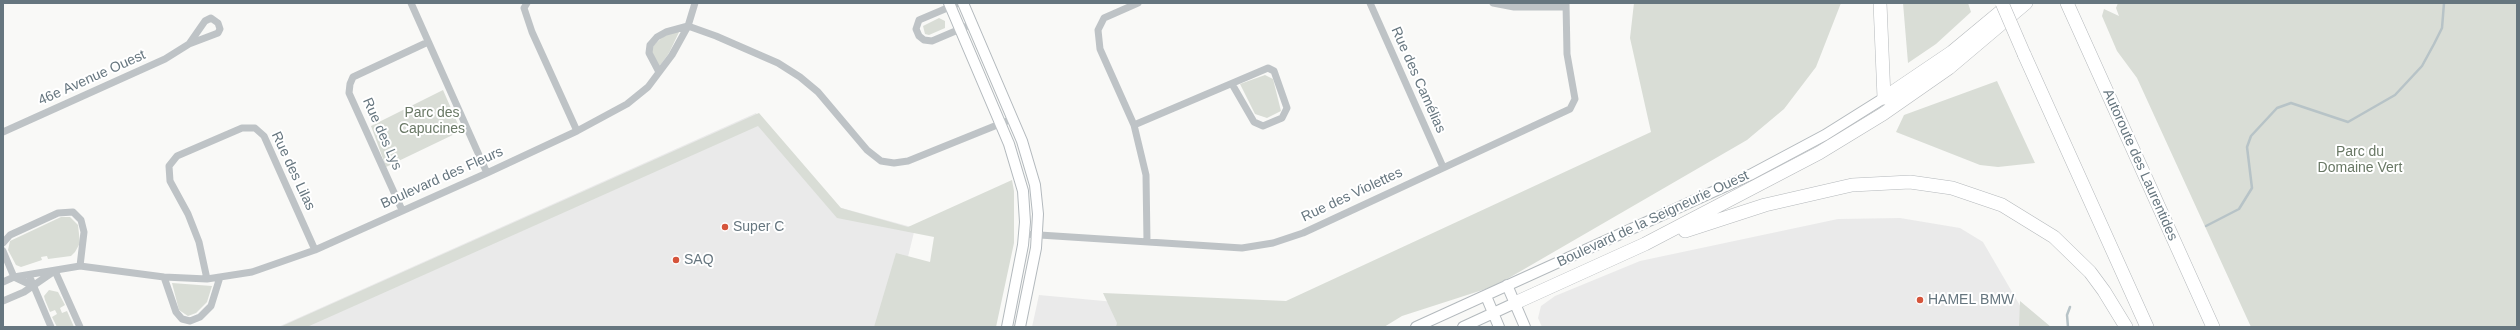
<!DOCTYPE html>
<html>
<head>
<meta charset="utf-8">
<style>
	body { margin:0 }
	#map { position:relative; width:2520px; height:330px; overflow:hidden; background:#f9f9f7; font-family:Helvetica,sans-serif }
	canvas { display:block }
	.frame { position:absolute; inset:0; border:4px solid #66767f; pointer-events:none }
</style>
</head>
<body>
<div id="map">
<canvas width="2520" height="330"></canvas>
<div class="frame"></div>
</div>
<script>
const g = document.querySelector('canvas').getContext('2d');
g.lineJoin = 'round';
function fillPath(path, color) { g.fillStyle = color; g.fill(path, 'evenodd'); }
const toPath = rows => new Path2D(rows.map(r => 'M' + r).join(''));
function stroke(path, color, width, dash) { g.strokeStyle = color; g.lineWidth = width; g.lineCap = dash ? 'butt' : 'round'; g.setLineDash(dash || []); g.stroke(path); }
function write(font, color, halo, rows, align = 'center') {
  g.font = font + ' Helvetica,sans-serif'; g.lineWidth = 4; g.setLineDash([]); g.textBaseline = 'middle'; g.strokeStyle = halo; g.fillStyle = color; for (const [text, x, y, turn = 0] of rows) {
    g.save(); g.translate(x, y); g.rotate((+turn || 0) * Math.PI / 180); g.textAlign = isNaN(turn) ? turn : align; if (halo) g.strokeText(text, 0, 0); g.fillText(text, 0, 0); g.restore();
  }
}
const built = toPath([
	[756,113,838,207,915,228,891,327,278,327],
	[1900,218,1960,228,1983,242,2022,309,2022,327,1542,327,1538,318,1541,306,1555,296,1640,261,1838,219],
	[1039,295,1126,303,1121,327,1032,327]
]);
const green = toPath([
	[1634,3,1841,3,1816,67,1784,109,1747,140,1495,286,1402,316,1384,327,1116,327,1117,323,1103,293,1286,301,1651,132,1630,38],
	[1903,3,1968,3,1971,12,1936,44,1908,63],
	[2118,3,2517,3,2517,327,2251,327,2137,78,2117,51,2102,16,2104,9,2119,16,2116,8],
	[939,18,945,21,945,28,929,35,925,34,923,26],
	[680,30,669,53,659,67,651,52,653,46,666,34],
	[1265,75,1273,79,1281,111,1267,118,1255,114,1240,84],
	[1997,81,2035,163,1998,167,1980,165,1896,132,1904,115],
	[443,90,461,131,386,167,371,126],
	[759,113,841,208,908,227,1012,180,1014,191,1014,243,996,327,874,327,896,253,930,262,934,237,837,218,758,126,307,327,280,327],
	[61,217,70,217,78,225,80,243,75,252,71,256,48,259,47,256,41,257,42,260,21,267,16,265,8,250,10,241],
	[172,283,212,286,207,302,196,313,188,316,179,310],
	[49,290,58,292,65,305,60,308,62,313,67,311,74,327,57,327,52,317,57,314,55,310,50,312,45,300,44,296],
	[2020,301,2051,327,2019,327]
]);
const stream = toPath([
	[2206,226,2239,209,2252,188,2247,147,2251,136,2277,108,2291,103,2348,122,2395,95,2422,66,2434,44,2442,28,2444,3],
	[2068,327,2067,315,2070,307]
]);
const street = toPath([
	[411,3,487,173],
	[527,3,524,8,532,32,577,131],
	[959,3,919,20,916,29,919,36,924,40,932,41,972,24],
	[1138,3,1104,18,1098,30,1100,49,1134,125,1146,175,1147,242],
	[1370,3,1443,167],
	[1493,3,1514,7,1565,7],
	[659,72,649,53,650,45,657,37,666,32,688,26,716,36,778,63,800,77,818,92,867,150,881,161,894,163,908,161,1012,119],
	[1134,125,1268,68,1274,71,1287,108,1282,118,1263,126,1254,122,1232,84],
	[3,132,165,59,189,44,218,33,220,29,218,23,211,18,205,21,189,44],
	[402,210,349,93,350,84,353,77,428,42],
	[1024,234,1242,248,1273,243,1303,233,1570,109,1575,99,1567,54,1566,3],
	[3,243,10,235,58,213,73,212,81,220,84,232,80,266],
	[3,251,14,277,33,286],
	[55,271,80,327],
	[29,275,51,327],
	[164,277,176,312,182,319,190,321,200,317,211,306,220,277],
	[207,279,199,242,188,214,170,181,169,166,177,156,242,128,255,128,264,136,315,250],
	[3,282,14,277,80,266,164,277,207,279,252,272,315,250,487,173,577,131,627,104,648,87,672,55,688,26,695,3],
	[3,301,24,292,53,272]
]);
const secondary = toPath([
	[949,3,1009,144,1023,191,1025,222,1023,245,1007,327],
	[963,3,1022,141,1035,185,1038,214,1036,248,1020,327],
	[1507,285,1525,327],
	[1486,296,1499,327],
	[1416,327,1750,175,1825,135,1884,98],
	[1463,327,1515,303]
]);
const highway = toPath([
	[1880,3,1884,98],
	[2067,3,2213,327],
	[2024,54,2147,327],
	[1884,98,1952,52,2011,3],
	[1685,231,1765,205,1852,185,1910,182,1952,188,2002,205,2054,237,2090,272,2104,291,2126,327],
	[1515,303,1645,244,1819,153,1883,114,1949,68,2026,3]
]);
const highwayBridge = toPath([
	[2002,3,2024,54]
]);
const markers = [
	[725,227,4,"#d5543b"],
	[676,260,4,"#d5543b"],
	[1920,300,4,"#d5543b"]
];
const streetNames = [
	["46e Avenue Ouest",92,78,-24],
	["Rue des Camélias",1418,80,66],
	["Rue des Lys",382,134,66],
	["Autoroute des Laurentides",2140,165,66],
	["Rue des Lilas",293,171,65],
	["Boulevard des Fleurs",442,178,-24],
	["Rue des Violettes",1352,195,-25],
	["Boulevard de la Seigneurie Ouest",1653,219,-25]
];
const parkNames = [
	["Parc des",432,113],
	["Capucines",432,129],
	["Parc du",2360,152],
	["Domaine Vert",2360,168]
];
const poiNames = [
	["Super C",733,227],
	["SAQ",684,260],
	["HAMEL BMW",1928,300]
];
fillPath(built, '#eaeaea');
fillPath(green, '#d9ddd6');
stroke(stream, '#b7c3c7', 2.5);
stroke(secondary, '#b3b9bd', 12);
stroke(highway, '#b4b8bb', 14);
stroke(street, '#bec3c6', 7);
stroke(secondary, '#fff', 10);
stroke(highway, '#fff', 13);
stroke(highwayBridge, '#b4b8bb', 14, []);
stroke(highwayBridge, '#fff', 13);
for (const [x, y, r, color] of markers) { const dot = new Path2D(); dot.arc(x, y, r, 0, 2 * Math.PI); g.fillStyle = color; g.fill(dot); stroke(dot, '#fff', 1.5); }
write('14px', '#66767f', '#fff', streetNames);
write('14px', '#697865', '#fff', parkNames);
write('14px', '#66767f', '#fff', poiNames, 'left');
</script>
</body>
</html>
